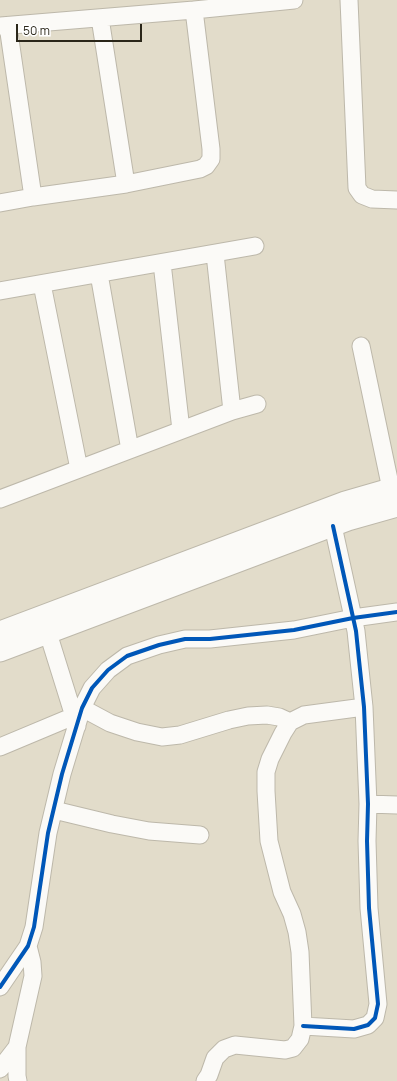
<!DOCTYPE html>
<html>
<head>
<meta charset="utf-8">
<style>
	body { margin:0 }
	#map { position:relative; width:397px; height:1081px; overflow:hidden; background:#e2dcca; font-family:Manrope,sans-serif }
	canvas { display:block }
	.scale { position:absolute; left:16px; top:24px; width:126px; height:18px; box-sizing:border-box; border:2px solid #2a2619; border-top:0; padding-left:5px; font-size:12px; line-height:14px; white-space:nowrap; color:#2a2619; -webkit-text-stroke:3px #fff; paint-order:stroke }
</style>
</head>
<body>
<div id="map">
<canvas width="397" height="1081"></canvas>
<div class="scale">50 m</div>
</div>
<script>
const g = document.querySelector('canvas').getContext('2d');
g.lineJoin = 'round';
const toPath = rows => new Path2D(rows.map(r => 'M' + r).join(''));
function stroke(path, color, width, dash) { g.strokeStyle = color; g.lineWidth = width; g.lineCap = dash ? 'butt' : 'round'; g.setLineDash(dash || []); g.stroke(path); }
const minor = toPath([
	[349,0,357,188,362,195,372,199,397,200],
	[100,18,126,184],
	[0,26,194,10,294,0],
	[8,26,33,197],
	[0,203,33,197,126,184,200,169,206,166,211,159,211,149,194,10],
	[215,254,232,411],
	[162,263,181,430],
	[99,274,130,450],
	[42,284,79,469],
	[0,291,255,246],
	[361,346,391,489],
	[0,499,232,411,257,404],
	[48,633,77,726],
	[82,708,110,723,137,732,162,737,180,735,229,720,248,716,267,715,279,717,290,722],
	[0,747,74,716],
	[368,804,397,805],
	[54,810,112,824,149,831,200,835],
	[0,987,28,946,34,927,48,833,62,774,82,708,92,688,108,670,127,656,159,645,185,639,210,639,294,630,353,618,397,612],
	[303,1026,354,1029,368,1025,375,1018,378,1004,369,908,367,841,368,804,364,707,359,660,356,631,333,526],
	[17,1047,17,1076,18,1081],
	[0,1069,17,1047,33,976,32,962,28,946],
	[205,1081,209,1075,215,1058,224,1049,235,1045,285,1050,293,1048,300,1039,303,1026,300,952,297,932,292,914,282,892,269,841,266,791,266,772,270,759,283,733,290,722,304,715,364,707]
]);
const tertiary = toPath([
	[0,632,345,502,397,487],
	[0,651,348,520,397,506]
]);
const cycleway = toPath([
	[0,987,28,946,34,927,48,833,62,774,82,708,92,688,108,670,127,656,159,645,185,639,210,639,294,630,353,618,397,612],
	[303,1026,354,1029,368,1025,375,1018,378,1004,369,908,367,841,368,804,364,707,359,660,356,631,333,526]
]);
stroke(minor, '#bdb8aa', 19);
stroke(tertiary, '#bdb8aa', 23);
stroke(minor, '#fbfaf7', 17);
stroke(tertiary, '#fbfaf7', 21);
stroke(cycleway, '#0057b8', 4);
</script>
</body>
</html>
